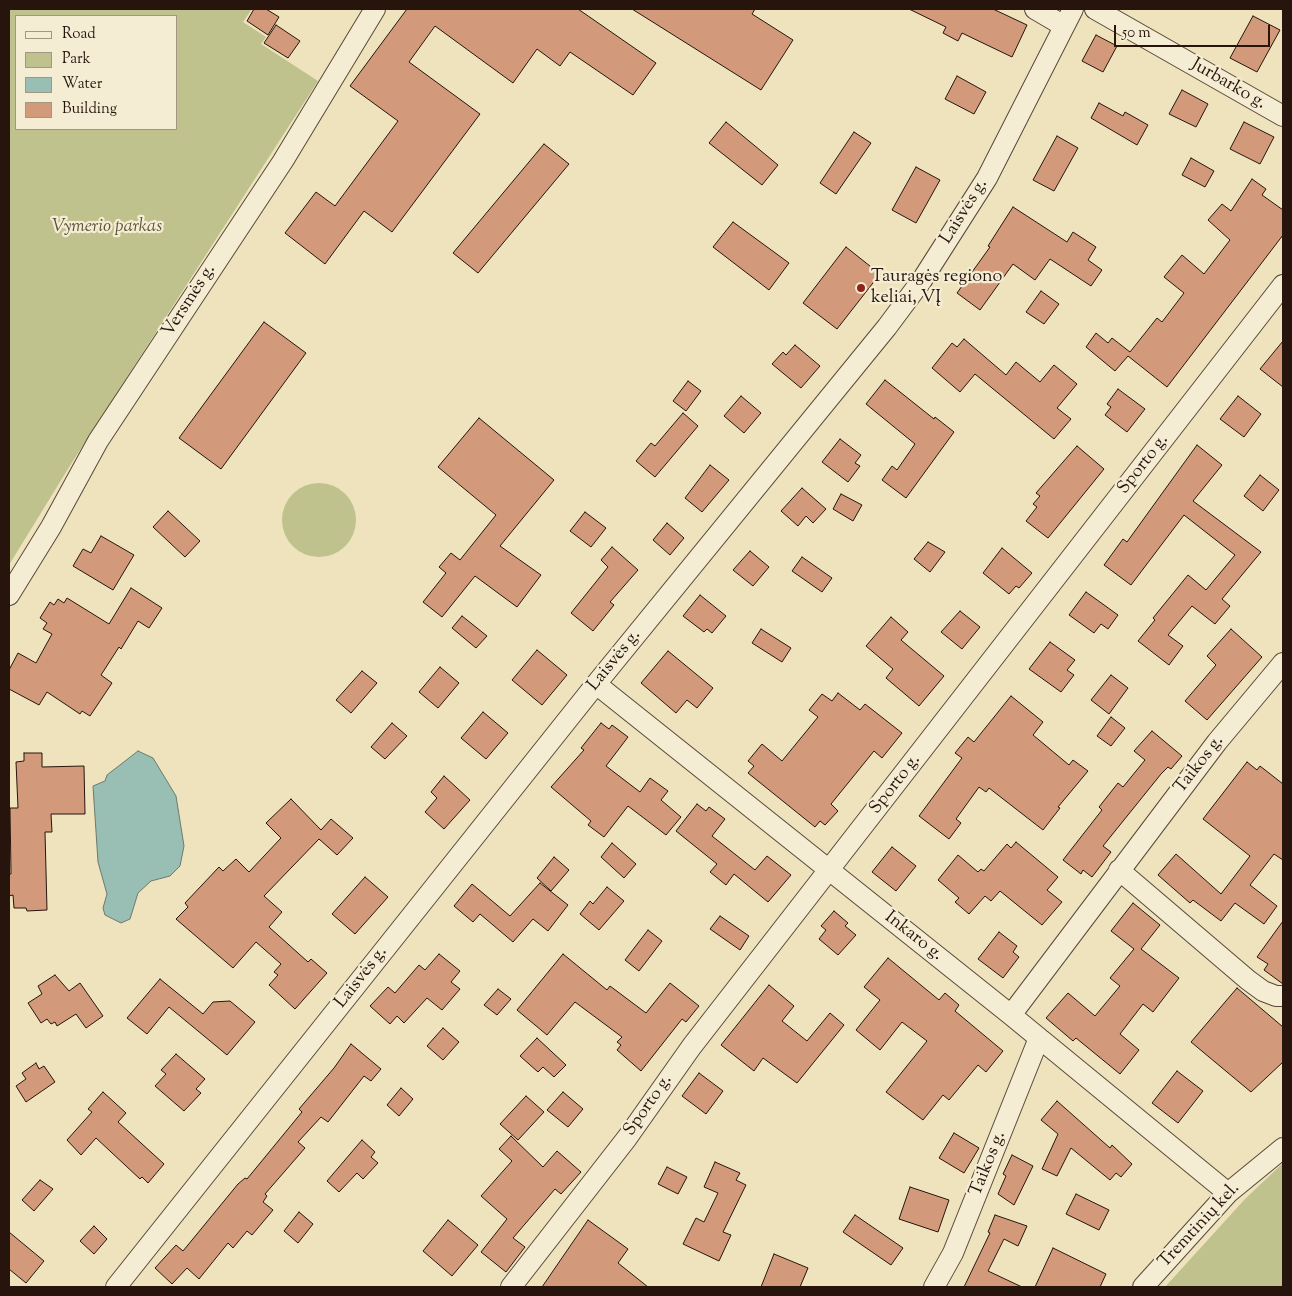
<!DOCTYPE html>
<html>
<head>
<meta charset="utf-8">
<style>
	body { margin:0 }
	#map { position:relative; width:1292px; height:1296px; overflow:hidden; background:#eee3bd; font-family:"Sorts Mill Goudy",serif }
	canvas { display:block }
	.frame { position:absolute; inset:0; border:10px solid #27140c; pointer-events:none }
	.legend { position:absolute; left:15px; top:15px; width:162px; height:115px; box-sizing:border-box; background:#f4edd4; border:1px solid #a29684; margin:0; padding:6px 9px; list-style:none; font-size:15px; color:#27140c }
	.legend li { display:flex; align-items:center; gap:10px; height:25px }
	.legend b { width:25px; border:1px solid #a29684 }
	.scale { position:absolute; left:1114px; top:25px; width:156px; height:22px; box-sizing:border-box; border:2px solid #27140c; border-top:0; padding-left:6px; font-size:15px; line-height:18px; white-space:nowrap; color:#27140c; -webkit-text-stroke:4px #f4edd4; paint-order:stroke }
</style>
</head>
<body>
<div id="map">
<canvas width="1292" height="1296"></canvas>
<div class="frame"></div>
<ul class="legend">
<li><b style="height:6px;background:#f4edd4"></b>Road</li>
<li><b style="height:14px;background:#bfc28d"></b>Park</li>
<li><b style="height:14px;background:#99beb3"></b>Water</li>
<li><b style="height:14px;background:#d29a7b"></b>Building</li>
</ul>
<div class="scale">50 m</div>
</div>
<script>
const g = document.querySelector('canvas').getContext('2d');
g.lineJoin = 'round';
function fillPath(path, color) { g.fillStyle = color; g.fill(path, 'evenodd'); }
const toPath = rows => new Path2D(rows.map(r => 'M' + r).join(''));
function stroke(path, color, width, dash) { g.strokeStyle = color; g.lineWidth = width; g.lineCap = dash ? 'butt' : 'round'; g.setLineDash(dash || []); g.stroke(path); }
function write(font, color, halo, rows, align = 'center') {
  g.font = font + ' "Sorts Mill Goudy",serif'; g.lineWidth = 4.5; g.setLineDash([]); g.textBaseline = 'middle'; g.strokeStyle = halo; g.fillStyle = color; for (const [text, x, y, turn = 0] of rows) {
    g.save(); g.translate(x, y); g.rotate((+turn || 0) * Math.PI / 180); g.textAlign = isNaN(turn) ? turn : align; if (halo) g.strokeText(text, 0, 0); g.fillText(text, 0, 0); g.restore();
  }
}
const green = toPath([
	[9,9,252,9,243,22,266,37,261,44,318,81,71,464,9,565],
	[176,16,176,129,16,129,16,16],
	'282 520a37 37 0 1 1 74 0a37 37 0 1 1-74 0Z',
	[1283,1163,1283,1287,1165,1287,1245,1199]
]);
const water = toPath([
	[138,751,153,758,176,796,184,846,180,866,170,876,151,881,138,893,130,919,121,923,105,915,103,908,107,894,98,862,93,786,105,781,107,775,138,751]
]);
const building = toPath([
	[254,9,266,9,279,17,268,35,247,21,254,9],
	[407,9,578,9,656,63,633,95,570,52,560,66,537,49,513,83,435,26,409,62,480,114,392,232,364,211,325,264,285,233,316,192,335,206,398,121,350,86,407,9],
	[632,9,755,9,752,14,793,40,761,90,632,9],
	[909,9,993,9,1027,25,1012,57,962,33,958,41,943,33,946,27,909,9],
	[1253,16,1280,30,1257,72,1230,58,1253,16],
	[276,25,300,41,288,58,264,43,276,25],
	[1096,35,1117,46,1103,72,1082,61,1096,35],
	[957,76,986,92,974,114,945,99,957,76],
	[1182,90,1208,104,1196,127,1169,114,1182,90],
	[1099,103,1123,116,1125,112,1148,125,1137,145,1091,118,1099,103],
	[726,122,778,165,762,185,709,143,726,122],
	[1244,122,1274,137,1260,164,1230,149,1244,122],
	[854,132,871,143,836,194,820,183,854,132],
	[1057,136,1078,148,1054,191,1033,180,1057,136],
	[544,144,569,164,478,273,453,253,544,144],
	[1191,158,1214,171,1205,187,1182,175,1191,158],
	[916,167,940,180,916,223,892,210,916,167],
	[1252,179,1266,189,1262,195,1283,210,1283,235,1167,387,1128,356,1115,371,1086,347,1096,333,1108,343,1112,338,1130,352,1157,318,1162,322,1184,293,1164,277,1182,255,1204,274,1230,240,1208,220,1222,204,1231,211,1252,179],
	[1013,207,1067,242,1073,232,1096,247,1088,260,1102,270,1091,286,1050,259,1035,280,1013,264,980,310,957,293,990,247,988,246,1013,207],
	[733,222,789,263,769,290,713,247,733,222],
	[846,247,880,274,837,329,803,303,846,247],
	[1041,291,1059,304,1044,324,1026,312,1041,291],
	[264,322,306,353,221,469,179,438,264,322],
	[964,339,1006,375,1016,362,1040,382,1054,365,1077,384,1057,408,1071,419,1054,439,975,374,960,392,932,368,952,343,957,347,964,339],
	[1283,341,1283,387,1260,369,1283,341],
	[795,345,820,366,801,388,772,364,783,352,786,355,795,345],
	[885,380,934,419,935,417,954,432,906,498,882,480,892,466,897,470,915,444,866,404,885,380],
	[688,381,701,391,686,411,673,401,688,381],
	[1118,389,1145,409,1127,432,1105,415,1111,407,1107,404,1118,389],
	[741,396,761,413,744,433,724,416,741,396],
	[1238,396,1261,414,1244,437,1220,419,1238,396],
	[683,413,698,426,655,477,636,461,651,443,655,446,683,413],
	[479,418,554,480,500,546,541,575,517,607,475,576,442,617,423,602,446,573,439,567,451,553,460,560,496,515,438,467,479,418],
	[840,439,861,455,855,463,860,466,848,482,822,462,840,439],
	[1197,445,1222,465,1193,501,1261,552,1222,599,1230,606,1215,624,1192,606,1168,635,1183,646,1169,665,1138,641,1155,620,1153,618,1188,575,1206,590,1235,555,1184,515,1131,585,1104,565,1123,539,1127,542,1197,445],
	[1077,446,1104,469,1048,538,1026,521,1037,507,1033,504,1040,496,1036,493,1077,446],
	[710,465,729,480,702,512,685,498,710,465],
	[1260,475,1279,490,1263,511,1244,496,1260,475],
	[802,488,826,509,813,523,806,516,798,526,781,511,802,488],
	[841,494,862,505,853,521,833,509,841,494],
	[168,511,200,541,185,557,153,527,168,511],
	[585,512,606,528,591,547,570,531,585,512],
	[667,523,684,538,670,555,653,540,667,523],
	[101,536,134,555,113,590,73,566,83,549,91,553,101,536],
	[928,542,945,552,930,572,914,559,928,542],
	[612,547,638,570,610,602,614,605,593,631,571,613,608,567,601,560,612,547],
	[1002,548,1032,573,1019,588,1016,586,1009,594,983,573,1002,548],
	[750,551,769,567,753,586,733,570,750,551],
	[802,557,832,578,822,592,792,571,802,557],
	[131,588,162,608,149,628,138,621,121,649,119,647,101,675,112,683,90,716,82,711,80,714,47,692,39,705,9,689,9,670,18,653,36,663,52,634,43,629,47,623,40,618,50,602,54,605,58,599,64,603,67,598,109,624,131,588],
	[1086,592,1118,615,1108,629,1101,624,1094,633,1069,615,1086,592],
	[700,595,726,616,712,633,707,629,704,632,683,616,700,595],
	[960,611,980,627,962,649,941,632,960,611],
	[462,616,487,636,476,648,452,628,462,616],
	[891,617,908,632,901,640,944,676,919,706,886,678,893,669,866,646,891,617],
	[761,629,791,648,782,662,752,643,761,629],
	[1231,629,1262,657,1207,720,1185,701,1216,665,1207,656,1231,629],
	[1050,642,1075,660,1067,670,1074,675,1061,692,1029,669,1050,642],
	[537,650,567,675,542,705,512,680,537,650],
	[668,651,713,688,697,708,687,700,676,713,641,683,668,651],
	[440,667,459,683,438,708,419,692,440,667],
	[362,671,377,683,351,713,336,700,362,671],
	[1111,675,1128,688,1109,714,1091,700,1111,675],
	[838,693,860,710,865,704,902,733,882,758,874,751,831,804,838,811,825,825,820,821,815,827,748,773,754,766,748,761,762,744,782,761,818,717,809,710,822,694,832,701,838,693],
	[1011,696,1043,722,1033,735,1069,765,1073,760,1088,771,1058,807,1060,808,1043,830,989,788,986,792,979,787,956,819,961,823,949,839,919,816,962,758,955,753,968,737,974,742,1011,696],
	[483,712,508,733,486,759,461,738,483,712],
	[1111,717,1125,728,1111,746,1097,736,1111,717],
	[392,723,407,736,385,759,371,747,392,723],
	[601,723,609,729,612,725,628,737,606,766,640,792,650,778,668,791,661,800,681,817,666,835,628,806,604,837,588,825,591,821,551,787,584,750,581,748,601,723],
	[1152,731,1182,756,1171,769,1168,767,1161,774,1103,846,1111,852,1092,877,1083,870,1081,874,1063,860,1102,810,1099,807,1118,783,1123,787,1145,760,1134,751,1152,731],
	[24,753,42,753,42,767,84,766,85,814,51,814,52,832,45,832,47,910,27,911,26,908,14,908,13,895,9,896,9,874,11,874,10,808,18,808,16,762,24,761,24,753],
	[1247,762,1257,770,1260,766,1283,784,1283,860,1274,854,1250,885,1277,906,1264,924,1235,903,1221,921,1193,900,1190,903,1158,875,1176,854,1221,894,1250,856,1203,819,1247,762],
	[444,776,470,800,444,829,425,812,437,798,431,792,444,776],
	[291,799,321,830,331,819,353,838,337,855,319,839,264,896,282,912,269,927,308,962,311,959,327,973,295,1009,269,985,278,975,274,972,281,964,256,942,233,968,176,919,188,907,185,903,219,867,223,871,236,859,249,872,281,838,266,823,291,799],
	[697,804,706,811,709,807,725,819,712,836,755,870,767,856,791,875,768,902,734,874,726,885,710,872,717,864,676,831,697,804],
	[1016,842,1058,877,1047,890,1062,902,1042,925,1000,891,991,901,985,896,969,914,955,902,959,898,938,880,958,855,978,872,981,869,984,871,1007,844,1011,848,1016,842],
	[612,843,636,864,624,878,601,857,612,843],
	[892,847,916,866,896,891,872,872,892,847],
	[554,857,569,870,551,891,537,878,554,857],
	[365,877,388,897,355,934,332,914,365,877],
	[540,883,568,905,548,931,533,919,513,942,480,914,473,922,454,906,472,884,510,916,540,883],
	[607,887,624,901,599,930,580,914,590,901,593,904,607,887],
	[1133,903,1160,925,1141,949,1179,978,1153,1012,1143,1004,1120,1034,1139,1050,1120,1074,1076,1038,1073,1041,1046,1018,1068,993,1095,1016,1120,986,1110,978,1134,949,1111,931,1133,903],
	[834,911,848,923,845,926,856,935,838,955,819,939,826,930,821,926,834,911],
	[720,916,749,936,740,950,710,929,720,916],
	[1283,921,1283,984,1264,970,1268,964,1257,957,1283,921],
	[648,930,662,941,639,971,625,960,648,930],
	[999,932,1017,946,1013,952,1019,957,1003,978,978,959,999,932],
	[439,954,460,971,451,982,460,989,442,1010,427,998,404,1023,397,1016,390,1024,370,1006,388,987,395,993,419,965,425,970,439,954],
	[563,954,607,990,610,986,646,1013,670,983,699,1006,686,1022,682,1019,641,1071,617,1050,621,1045,617,1042,622,1037,575,1002,547,1035,517,1010,563,954],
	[888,958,939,1000,945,993,959,1005,955,1011,1003,1051,986,1072,978,1065,949,1100,943,1095,923,1120,886,1092,927,1041,902,1022,880,1050,856,1030,880,1000,864,987,888,958],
	[55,975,69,991,80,983,103,1016,86,1028,76,1014,57,1026,55,1022,51,1024,47,1019,41,1023,28,1003,42,994,38,986,55,975],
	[160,979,203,1014,213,1002,230,1001,255,1022,227,1055,169,1007,147,1034,127,1018,160,979],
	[769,985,794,1006,782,1021,807,1041,830,1013,844,1025,797,1083,763,1058,754,1071,721,1045,769,985],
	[1237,988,1283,1027,1283,1062,1251,1092,1191,1042,1237,988],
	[498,989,511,999,497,1015,484,1005,498,989],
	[443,1028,459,1042,443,1060,427,1046,443,1028],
	[537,1038,566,1065,554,1077,543,1067,538,1072,520,1056,537,1038],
	[351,1044,381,1069,371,1081,364,1076,328,1122,321,1117,298,1142,305,1148,265,1194,267,1196,263,1202,273,1210,252,1235,247,1231,233,1248,228,1243,199,1279,187,1268,172,1284,155,1268,176,1245,183,1251,238,1184,245,1178,247,1179,302,1112,299,1109,334,1068,351,1044],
	[176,1054,205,1079,196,1089,201,1093,184,1111,155,1086,166,1074,161,1070,176,1054],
	[36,1063,39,1069,44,1066,55,1082,26,1102,16,1086,26,1079,22,1073,36,1063],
	[1177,1071,1203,1091,1178,1123,1152,1103,1177,1071],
	[699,1073,723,1091,706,1114,682,1096,699,1073],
	[401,1088,413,1099,399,1116,387,1105,401,1088],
	[103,1092,126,1113,118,1122,164,1164,148,1183,142,1177,140,1179,96,1138,81,1155,67,1140,92,1112,88,1109,103,1092],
	[563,1092,583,1109,568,1127,547,1110,563,1092],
	[526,1096,544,1112,518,1140,500,1124,526,1096],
	[1057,1101,1110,1148,1112,1145,1132,1164,1121,1177,1116,1173,1110,1180,1071,1148,1057,1176,1042,1169,1058,1134,1041,1120,1057,1101],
	[954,1133,979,1148,964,1173,939,1158,954,1133],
	[511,1136,543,1167,557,1151,581,1172,561,1194,555,1189,513,1238,525,1247,506,1272,481,1252,507,1219,481,1196,512,1161,499,1149,511,1136],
	[362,1140,375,1152,371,1157,378,1163,363,1179,357,1173,339,1192,327,1181,362,1140],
	[1012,1155,1033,1166,1014,1205,998,1194,1006,1176,1003,1174,1012,1155],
	[715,1162,740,1173,736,1180,746,1185,723,1232,731,1235,719,1261,683,1244,696,1218,704,1222,718,1193,704,1187,715,1162],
	[667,1167,687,1177,678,1194,658,1184,667,1167],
	[40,1180,53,1189,34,1211,22,1200,40,1180],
	[910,1187,949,1200,938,1232,899,1219,910,1187],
	[1076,1194,1109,1210,1099,1230,1066,1214,1076,1194],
	[299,1212,313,1224,298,1243,284,1231,299,1212],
	[855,1215,903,1248,891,1265,843,1232,855,1215],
	[995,1215,1027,1226,1018,1246,1004,1239,988,1271,1022,1287,964,1287,990,1233,988,1232,995,1215],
	[448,1220,478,1245,452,1276,423,1251,448,1220],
	[588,1220,628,1249,618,1263,648,1287,542,1287,588,1220],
	[94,1226,107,1239,94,1254,80,1241,94,1226],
	[9,1232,44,1261,26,1283,9,1269,9,1232],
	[1053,1248,1106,1274,1100,1287,1035,1287,1053,1248],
	[774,1254,808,1268,800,1287,761,1287,774,1254]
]);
const minor = toPath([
	[1035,9,1064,26],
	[1095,9,1283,116],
	[9,595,51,527,98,441,283,161,375,9],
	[596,684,1011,1015,1228,1193],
	[1119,870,1248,980,1263,991,1276,996,1283,996],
	[1011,1015,1217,742,1283,663],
	[116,1287,596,684,887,327,922,280,987,178,1073,9],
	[511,1287,627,1138,692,1046,1283,285],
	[934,1287,953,1253,1039,1038],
	[1143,1287,1228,1193,1283,1148]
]);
const markers = [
	[861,288,5,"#8f2418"]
];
const streetNames = [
	["Jurbarko g.",1228,85,30],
	["Laisvės g.",965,212,-58],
	["Versmės g.",190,301,-57],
	["Sporto g.",1144,465,-52],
	["Laisvės g.",615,661,-51],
	["Taikos g.",1200,765,-52],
	["Sporto g.",896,785,-52],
	["Inkaro g.",913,937,38],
	["Laisvės g.",362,978,-52],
	["Sporto g.",649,1106,-55],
	["Taikos g.",989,1164,-68],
	["Tremtinių kel.",1200,1226,-47]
];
const parkNames = [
	["Vymerio parkas",107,228]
];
const poiNames = [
	["Tauragės regiono",871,278],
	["keliai, VĮ",871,299]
];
fillPath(green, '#bfc28d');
fillPath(water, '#99beb3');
stroke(water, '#6b7a70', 1);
fillPath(building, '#d29a7b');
stroke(building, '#27140c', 1);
stroke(minor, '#594838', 22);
stroke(minor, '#f4edd4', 20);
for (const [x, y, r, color] of markers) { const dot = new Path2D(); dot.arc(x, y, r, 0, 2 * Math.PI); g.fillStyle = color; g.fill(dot); stroke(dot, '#f4edd4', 2); }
write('18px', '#27140c', '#f4edd4', streetNames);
write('italic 18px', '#5c5139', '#f4edd4', parkNames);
write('18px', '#27140c', '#f4edd4', poiNames, 'left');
</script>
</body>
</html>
